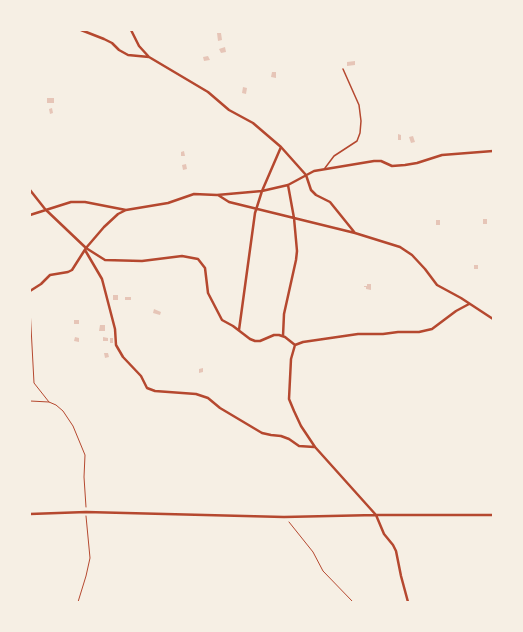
<!DOCTYPE html>
<html>
<head>
<meta charset="utf-8">
<style>
	body { margin:0 }
	#map { position:relative; width:523px; height:632px; overflow:hidden; background:#f6efe4; font-family:Overpass,sans-serif }
	canvas { display:block }
	.frame { position:absolute; inset:0; border:31px solid #f6efe4; pointer-events:none }
</style>
</head>
<body>
<div id="map">
<canvas width="523" height="632"></canvas>
<div class="frame"></div>
</div>
<script>
const g = document.querySelector('canvas').getContext('2d');
g.lineJoin = 'round';
function fillPath(path, color) { g.fillStyle = color; g.fill(path, 'evenodd'); }
const toPath = rows => new Path2D(rows.map(r => 'M' + r).join(''));
function stroke(path, color, width, dash) { g.strokeStyle = color; g.lineWidth = width; g.lineCap = dash ? 'butt' : 'round'; g.setLineDash(dash || []); g.stroke(path); }
const building = toPath([
	[217,33,221,33,222,40,218,41],
	[225,47,226,52,221,53,219,49],
	[208,56,210,60,204,61,203,57],
	[355,61,355,65,347,66,347,62],
	[272,72,276,72,276,78,271,77],
	[243,87,247,88,246,94,242,93],
	[47,98,54,98,54,103,47,103],
	[52,108,53,113,50,114,49,109],
	[398,134,401,135,401,140,398,140],
	[413,136,415,142,411,143,409,137],
	[184,151,185,156,181,156,181,152],
	[186,164,187,169,183,170,182,165],
	[483,219,487,219,487,224,483,224],
	[436,220,440,220,440,225,436,225],
	[474,265,478,265,478,269,474,269],
	[367,284,371,284,371,290,366,289,366,287,364,287,364,286,367,286],
	[113,295,118,295,118,300,113,300],
	[125,297,131,297,131,300,125,300],
	[154,309,161,312,160,315,153,313],
	[74,320,79,320,79,324,74,324],
	[100,325,105,325,105,331,99,331],
	[75,337,79,338,79,342,74,341],
	[103,337,108,338,108,341,103,341],
	[110,338,113,338,113,343,110,343],
	[104,353,108,353,109,357,105,358],
	[203,368,203,372,199,373,199,369]
]);
const path = toPath([
	[30,308,34,383,49,402],
	[30,401,49,402,56,405,63,411,73,426,85,455,84,477,86,507],
	[289,522,313,552,323,571,353,602],
	[78,602,86,576,90,558,86,516]
]);
const service = toPath([
	[325,168,334,156,357,141,360,133,361,121,359,105,343,69]
]);
const minor = toPath([
	[81,30,104,39,112,43,119,50,128,55,149,57],
	[131,30,139,46,149,57,208,92,229,110,253,123,281,147,306,175,311,190,316,195,330,202,355,233],
	[30,190,45,209,86,248,105,260,142,261,182,256,198,259,205,268,208,293,222,320,233,326,250,339,255,341,260,341,274,335,279,335,285,337,295,345],
	[218,195,229,202,355,233,400,247,412,255,425,269,437,285,461,298,493,319],
	[30,215,71,202,85,202,126,210,168,203,194,194,217,195,262,191,288,185,314,171,374,161,381,161,392,166,405,165,417,163,442,155,493,151],
	[85,250,102,279,115,329,116,345,123,357,141,376,147,388,155,391,196,394,208,398,220,408,262,433,271,435,281,436,289,439,299,446,314,447],
	[30,291,41,284,50,275,68,272,72,270,86,248,104,227,118,214,126,210],
	[239,330,255,213,262,191,281,147],
	[283,336,284,314,296,260,297,251,294,218,288,185],
	[30,514,86,512,284,517,376,515,493,515],
	[408,602,401,576,396,551,393,545,384,534,376,515,315,447,301,426,294,411,289,399,291,359,295,345,303,342,358,334,383,334,398,332,419,332,432,329,456,311,469,304]
]);
fillPath(building, '#e6c5b7');
stroke(path, '#b5482f', 1);
stroke(service, '#b5482f', 1.5);
stroke(minor, '#b5482f', 2.5);
</script>
</body>
</html>
